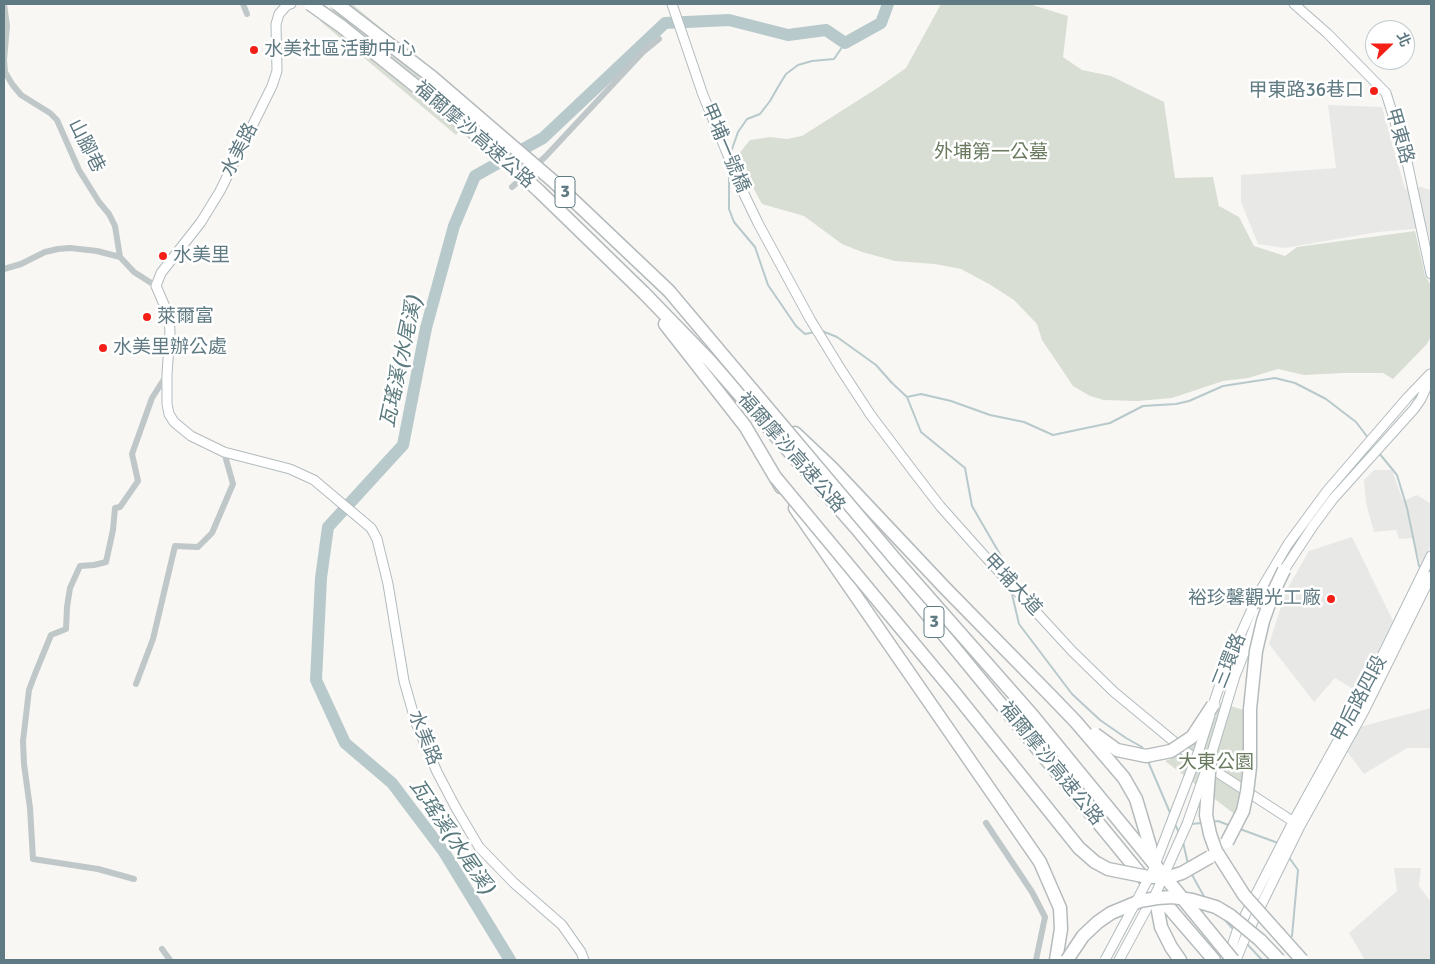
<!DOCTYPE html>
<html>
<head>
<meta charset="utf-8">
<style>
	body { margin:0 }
	#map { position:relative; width:1435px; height:964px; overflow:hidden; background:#f8f7f4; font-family:Signika,"Noto Sans TC",sans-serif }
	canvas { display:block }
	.frame { position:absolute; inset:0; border:5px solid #5f7a82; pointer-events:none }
	.north { position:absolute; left:1365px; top:20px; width:50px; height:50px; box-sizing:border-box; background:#fff; border:1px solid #bfcacd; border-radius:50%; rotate:68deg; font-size:14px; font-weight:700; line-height:20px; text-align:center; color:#5f7a82 }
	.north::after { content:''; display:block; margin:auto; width:18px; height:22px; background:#f42017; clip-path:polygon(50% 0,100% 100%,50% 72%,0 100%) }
</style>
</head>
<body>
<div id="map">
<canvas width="1435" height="964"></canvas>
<div class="frame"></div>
<div class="north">北</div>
</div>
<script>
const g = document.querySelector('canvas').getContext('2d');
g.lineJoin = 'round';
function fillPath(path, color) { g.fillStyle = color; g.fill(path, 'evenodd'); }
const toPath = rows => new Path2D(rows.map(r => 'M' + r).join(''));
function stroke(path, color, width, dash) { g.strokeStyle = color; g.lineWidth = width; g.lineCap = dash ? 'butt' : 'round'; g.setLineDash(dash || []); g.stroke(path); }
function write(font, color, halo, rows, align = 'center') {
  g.font = font + ' Signika,"Noto Sans TC",sans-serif'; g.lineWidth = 5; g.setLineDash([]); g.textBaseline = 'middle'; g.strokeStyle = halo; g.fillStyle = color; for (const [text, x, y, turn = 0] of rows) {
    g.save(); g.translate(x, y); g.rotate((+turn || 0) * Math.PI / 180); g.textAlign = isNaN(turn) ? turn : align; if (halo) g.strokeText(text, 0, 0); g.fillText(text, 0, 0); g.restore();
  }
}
const built = toPath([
	[1328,105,1382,107,1405,189,1421,187,1431,190,1431,244,1427,228,1378,232,1285,248,1258,244,1241,202,1241,175,1336,168],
	[1374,470,1392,470,1403,501,1417,495,1431,504,1431,544,1422,568,1413,538,1399,539,1396,530,1374,532,1366,503,1364,480],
	[1352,537,1393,621,1358,692,1335,678,1314,702,1269,644,1286,591,1309,551],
	[1431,708,1431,752,1429,748,1407,748,1364,774,1345,749,1356,728],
	[1394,868,1421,868,1419,886,1431,902,1431,960,1365,960,1349,933,1397,891]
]);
const green = toPath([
	[334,4,352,4,478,108,456,135,320,21],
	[941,4,1029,4,1068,16,1063,57,1082,70,1111,76,1164,102,1175,178,1213,177,1219,206,1239,217,1254,246,1285,256,1297,247,1415,231,1425,275,1431,286,1431,336,1427,344,1393,379,1383,373,1344,373,1304,375,1278,369,1248,378,1223,381,1172,398,1137,401,1104,400,1090,396,1073,386,1042,340,1037,324,1014,300,989,284,961,269,935,264,895,261,862,252,842,244,804,216,762,204,750,182,739,173,738,155,750,140,770,137,787,139,802,136,879,87,906,68],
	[1220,703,1244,710,1246,769,1237,816,1165,761,1175,757,1192,743]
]);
const stream = toPath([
	[731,152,738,132,747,119,760,114,770,101,778,87,786,74,798,65,812,61,834,59,845,43],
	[729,169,729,209,734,222,755,247,768,285,796,326,805,334,815,332],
	[822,331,837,337,876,365,892,383,907,397,921,432,965,468,972,506,1001,556,1006,573],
	[907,397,921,394,951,401,990,415,1024,422,1053,435,1110,423,1143,406,1176,404,1189,401,1223,386,1275,378,1295,383,1326,399,1356,422,1369,439],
	[1379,453,1397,475,1407,508,1419,566,1422,567],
	[1011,590,1019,624,1072,694,1100,720,1126,738,1142,747,1144,750],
	[1147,759,1171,815],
	[1211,822,1218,821,1231,826],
	[1175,824,1179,833],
	[1191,824,1202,823],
	[1240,829,1278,843],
	[1183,842,1188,864],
	[1288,856,1298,870,1292,936],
	[1191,873,1206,900],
	[1223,918,1233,929],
	[1247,944,1262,960]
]);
const river = toPath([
	[510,960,444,852,392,783,345,743,316,680,321,578,328,527,403,445,426,328,454,226,475,176,543,138,665,23,729,20,788,35,826,30,845,43,881,23,888,4]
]);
const street = toPath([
	[4,4,7,26,4,60,5,72,12,84,21,95,50,113,57,120,79,170,99,202,109,214,115,226,120,257],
	[243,4,247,14],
	[512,187,546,156,643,52,659,39],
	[4,269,21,264,45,252,58,249,70,248,97,251,120,257,134,272,156,286],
	[136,684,153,639,175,546,198,547,212,533,233,484,224,452],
	[986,823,1032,892,1045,917,1036,960],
	[134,879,98,869,33,859,30,808,24,764,23,741,29,690,35,674,51,635,66,629,67,607,70,588,80,566,94,565,106,562,113,530,115,508,120,507,138,481,132,454,152,398,166,376],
	[162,949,170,960]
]);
const secondary = toPath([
	[291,4,287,5,279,14,276,24,277,71,272,86,220,191,201,222,161,273,156,286,169,316,170,332,167,374,167,404,169,414,174,422,191,436,224,452,290,469,314,480,371,528,377,539,388,584,404,681,416,723,437,772,456,808,479,847,514,883,562,925,581,952,584,960],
	[672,4,703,95,744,194,758,223,810,319,840,368,870,414,913,471,940,506,981,552,1072,651,1114,692,1189,754,1300,826],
	[1294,4,1328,34,1386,93,1406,157,1431,274],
	[1282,573,1313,526,1333,499,1414,409,1421,399,1431,377],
	[1213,705,1226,667,1260,591,1288,544,1327,491,1407,398,1430,374],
	[1210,759,1235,676,1260,613],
	[1228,958,1237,931,1293,822,1359,703,1431,556],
	[1119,960,1153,897],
	[1236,960,1245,938,1300,826,1364,711,1431,576]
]);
const highway = toPath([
	[644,293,710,361,857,529,1146,881,1214,960],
	[665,324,745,426,781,487],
	[795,433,831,467,946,589,1050,695],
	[795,508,1040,862,1060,908,1061,929,1056,960],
	[1155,895,1161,927,1171,947,1180,960]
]);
const secondaryBridge = toPath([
	[1155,895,1187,824,1206,770],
	[1105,960,1153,870,1198,753,1210,715]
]);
const highwayBridge = toPath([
	[310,4,341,26,483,140,539,191,644,293],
	[337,4,432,77,553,181,669,291,895,559,1033,716,1233,960],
	[776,478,954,692,1079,848,1095,862,1108,869,1148,877,1169,877,1182,873,1210,857],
	[1050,695,1076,722,1124,778,1136,799,1150,846,1152,860],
	[1095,734,1117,750,1146,756,1171,751,1192,737,1213,705],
	[1210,759,1206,815,1210,834,1216,851,1244,895,1302,960],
	[1227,842,1243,811,1247,792,1250,767,1250,709,1256,651,1263,621,1273,593,1284,570],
	[1067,960,1083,936,1098,922,1111,913,1140,901,1157,898,1173,897,1192,900,1216,907,1231,916,1260,940,1279,960]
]);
const markers = [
	[254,50,5,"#f42017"],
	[1374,91,5,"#f42017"],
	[163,256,5,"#f42017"],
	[147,317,5,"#f42017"],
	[103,348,5,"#f42017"],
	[1331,599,5,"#f42017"]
];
const shields = [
	[565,192,20],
	[934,622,20]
];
const shieldNames = [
	["3",565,192],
	["3",934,622]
];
const poiNames = [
	["水美社區活動中心",264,50],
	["甲東路36巷口",1364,91,"right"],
	["水美里",173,256],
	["萊爾富",157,317],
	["水美里辦公處",113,348],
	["裕珍馨觀光工廠",1321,599,"right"]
];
const streetNames = [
	["福爾摩沙高速公路",474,135,41],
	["甲東路",1399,136,74],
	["山腳巷",86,146,63],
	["甲埔一號橋",725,148,67],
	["水美路",240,150,-63],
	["福爾摩沙高速公路",791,453,49],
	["甲埔大道",1012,585,47],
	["三環路",1230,661,-68],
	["甲后路四段",1360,699,-62],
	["水美路",424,738,68],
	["福爾摩沙高速公路",1051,764,51]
];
const parkNames = [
	["外埔第一公墓",991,153],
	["大東公園",1216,763]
];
const waterNames = [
	["瓦瑤溪(水尾溪)",402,362,-78],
	["瓦瑤溪(水尾溪)",451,837,56]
];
fillPath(built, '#e8e9e7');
fillPath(green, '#d8ded3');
stroke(stream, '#b8c9cb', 2);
stroke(river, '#b8c9cb', 12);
stroke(secondary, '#b2bbbe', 11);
stroke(highway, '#b5bbbd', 15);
stroke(street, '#c0c7c9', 6);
stroke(secondary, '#fff', 9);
stroke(highway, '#fff', 12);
stroke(secondaryBridge, '#b2bbbe', 11, []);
stroke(highwayBridge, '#b5bbbd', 15, []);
stroke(secondaryBridge, '#fff', 9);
stroke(highwayBridge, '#fff', 12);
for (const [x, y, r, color] of markers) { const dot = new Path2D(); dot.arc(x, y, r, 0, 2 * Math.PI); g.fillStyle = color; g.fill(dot); stroke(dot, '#fff', 2); }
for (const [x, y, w] of shields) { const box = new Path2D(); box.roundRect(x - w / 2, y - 15.5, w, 31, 4); g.fillStyle = '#fff'; g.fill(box); stroke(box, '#5f7a82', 1); }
write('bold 18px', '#5f7a82', null, shieldNames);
write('19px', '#5f7a82', '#fff', poiNames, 'left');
write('19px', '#5f7a82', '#fff', streetNames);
write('19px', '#697a5f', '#fff', parkNames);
write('italic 20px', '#5a7a7d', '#fff', waterNames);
</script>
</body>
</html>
